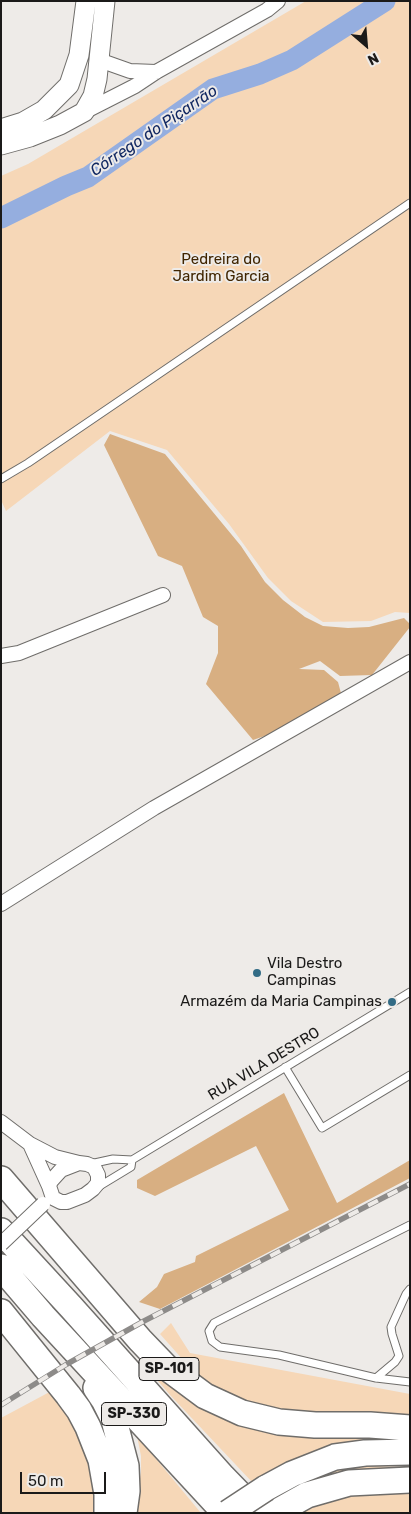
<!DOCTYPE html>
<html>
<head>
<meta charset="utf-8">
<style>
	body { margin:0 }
	#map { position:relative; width:411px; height:1514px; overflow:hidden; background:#eeebe8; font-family:Rubik,sans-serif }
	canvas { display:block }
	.frame { position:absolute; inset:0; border:2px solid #1b1a19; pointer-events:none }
	.north { position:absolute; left:341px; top:20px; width:50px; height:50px; -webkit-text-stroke:4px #eeebe8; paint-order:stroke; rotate:153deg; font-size:14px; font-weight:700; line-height:20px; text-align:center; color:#1b1a19 }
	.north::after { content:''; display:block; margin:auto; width:18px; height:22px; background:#1b1a19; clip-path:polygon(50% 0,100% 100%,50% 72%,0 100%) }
	.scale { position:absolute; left:20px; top:1472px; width:86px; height:22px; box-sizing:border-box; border:2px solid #1b1a19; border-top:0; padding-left:6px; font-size:15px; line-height:18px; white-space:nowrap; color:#1b1a19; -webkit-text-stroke:4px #eeebe8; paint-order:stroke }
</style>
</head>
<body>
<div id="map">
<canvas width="411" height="1514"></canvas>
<div class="frame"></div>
<div class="north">N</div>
<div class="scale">50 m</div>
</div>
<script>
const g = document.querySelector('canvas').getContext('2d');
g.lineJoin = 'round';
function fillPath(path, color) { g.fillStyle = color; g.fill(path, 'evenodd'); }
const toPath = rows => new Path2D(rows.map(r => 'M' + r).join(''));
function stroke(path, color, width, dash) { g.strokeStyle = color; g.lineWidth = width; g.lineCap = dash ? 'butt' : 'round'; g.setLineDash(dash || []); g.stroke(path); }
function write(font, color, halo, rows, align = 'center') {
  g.font = font + ' Rubik,sans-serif'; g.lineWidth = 4; g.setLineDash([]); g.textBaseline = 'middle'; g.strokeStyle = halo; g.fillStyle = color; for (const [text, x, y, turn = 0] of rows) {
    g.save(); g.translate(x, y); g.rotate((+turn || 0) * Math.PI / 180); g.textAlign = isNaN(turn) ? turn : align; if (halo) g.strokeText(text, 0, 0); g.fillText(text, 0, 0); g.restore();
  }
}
const green = toPath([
	[306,1,410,1,410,613,395,612,371,621,323,622,291,601,268,578,229,524,167,450,110,431,6,511,1,500,1,176,28,164],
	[171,1323,190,1353,410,1394,410,1421,302,1414,256,1406,208,1388,160,1334],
	[136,1344,205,1402,410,1439,276,1469,252,1482,170,1395,129,1347],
	[57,1388,83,1428,102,1513,1,1513,1,1418],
	[137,1436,201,1513,135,1513,141,1472,141,1456],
	[375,1466,410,1467,410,1474,279,1499,291,1485,323,1473,348,1467],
	[410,1487,410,1513,292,1513,358,1489]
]);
const forest = toPath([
	[110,434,165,454,241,546,265,582,283,600,305,617,323,626,348,628,369,627,404,618,410,624,410,627,372,675,340,676,320,661,299,669,324,670,338,682,342,697,285,729,253,740,206,684,218,653,218,626,203,617,182,566,158,556,104,445],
	[284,1093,337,1203,410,1160,410,1178,160,1309,139,1302,157,1287,164,1274,195,1262,196,1256,289,1210,256,1146,155,1196,137,1188,137,1180]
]);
const river = toPath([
	[1,218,66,186,88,177,213,89,260,74,292,60,385,1]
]);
const lane = toPath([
	[1,479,28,463,410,203],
	[285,1067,322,1128,410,1075],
	[90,1164,113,1159,132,1160,410,992],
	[98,1187,131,1167,132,1160],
	[410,1225,214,1323,209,1331,212,1341,220,1347,279,1355,376,1378,410,1382],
	[376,1378,395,1362,399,1356,392,1334,391,1327,406,1294,410,1289]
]);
const street = toPath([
	[99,60,130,71,156,72],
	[84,112,135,86,156,72,267,10,278,1],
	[1,656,19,653,163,595],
	[1,904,154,808,410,662],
	[1,1122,30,1144,55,1157,79,1163],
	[30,1144,49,1186],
	[79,1163,87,1164,94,1167,98,1175,98,1183,93,1189,85,1195,67,1202,61,1202,53,1198,49,1186,51,1181,61,1170,79,1163]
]);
const secondary = toPath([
	[1,129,23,122,44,110,69,85,79,55,86,1],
	[1,145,30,137,60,125,84,112,93,96,97,79,105,1]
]);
const highway = toPath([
	[1,1179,140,1340,166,1367,205,1396,242,1413,279,1422,315,1425,370,1425,410,1428],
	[1,1231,71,1307,223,1477,258,1513],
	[1,1267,43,1316,225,1513],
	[1,1312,68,1395,79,1410,88,1427,101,1460,107,1494,107,1513],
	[96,1388,104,1400,114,1420,126,1466,127,1491,124,1513],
	[266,1488,292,1474,335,1457,365,1453,410,1452],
	[275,1513,307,1495,349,1483,410,1480]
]);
const rail = toPath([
	[1,1405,67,1364,144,1321,410,1184]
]);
const streetBridge = toPath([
	[1,1244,43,1204]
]);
const highwayBridge = toPath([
	[228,1513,266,1488]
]);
const markers = [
	[257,973,5,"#326b85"],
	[392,1002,5,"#326b85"]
];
const shields = [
	[169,1369,60],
	[134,1414,65]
];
const shieldNames = [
	["SP-101",169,1369],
	["SP-330",134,1414]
];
const parkNames = [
	["Pedreira do",221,260],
	["Jardim Garcia",221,277]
];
const poiNames = [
	["Vila Destro",267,964],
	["Campinas",267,981],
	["Armazém da Maria Campinas",382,1002,"right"]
];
const streetNames = [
	["RUA VILA DESTRO",264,1064,-31]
];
const waterNames = [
	["Córrego do Piçarrão",154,131,-34]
];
fillPath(green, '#f6d7b7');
fillPath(forest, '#d8af82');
stroke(river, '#95aedf', 21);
stroke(lane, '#6f6d6a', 9);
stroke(street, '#6f6d6a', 16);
stroke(secondary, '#6f6d6a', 21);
stroke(highway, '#6f6d6a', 28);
stroke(lane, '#fff', 7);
stroke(street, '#fff', 14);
stroke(secondary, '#fff', 19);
stroke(highway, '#fff', 25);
stroke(rail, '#8d8b89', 5.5);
stroke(rail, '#eeebe8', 4, [11]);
stroke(streetBridge, '#6f6d6a', 16, []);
stroke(highwayBridge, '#6f6d6a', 28, []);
stroke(streetBridge, '#fff', 14);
stroke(highwayBridge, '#fff', 25);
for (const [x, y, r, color] of markers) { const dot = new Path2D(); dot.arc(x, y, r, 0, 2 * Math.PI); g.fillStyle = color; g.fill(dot); stroke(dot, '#eeebe8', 2); }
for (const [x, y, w] of shields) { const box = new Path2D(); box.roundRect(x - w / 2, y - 11.5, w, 23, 4); g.fillStyle = '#eeebe8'; g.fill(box); stroke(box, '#1b1a19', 1); }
write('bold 14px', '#1b1a19', null, shieldNames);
write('15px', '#402500', '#eeebe8', parkNames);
write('15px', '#1b1a19', '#eeebe8', poiNames, 'left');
write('15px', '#1b1a19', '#eeebe8', streetNames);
write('italic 16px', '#112862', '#eeebe8', waterNames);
</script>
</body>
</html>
